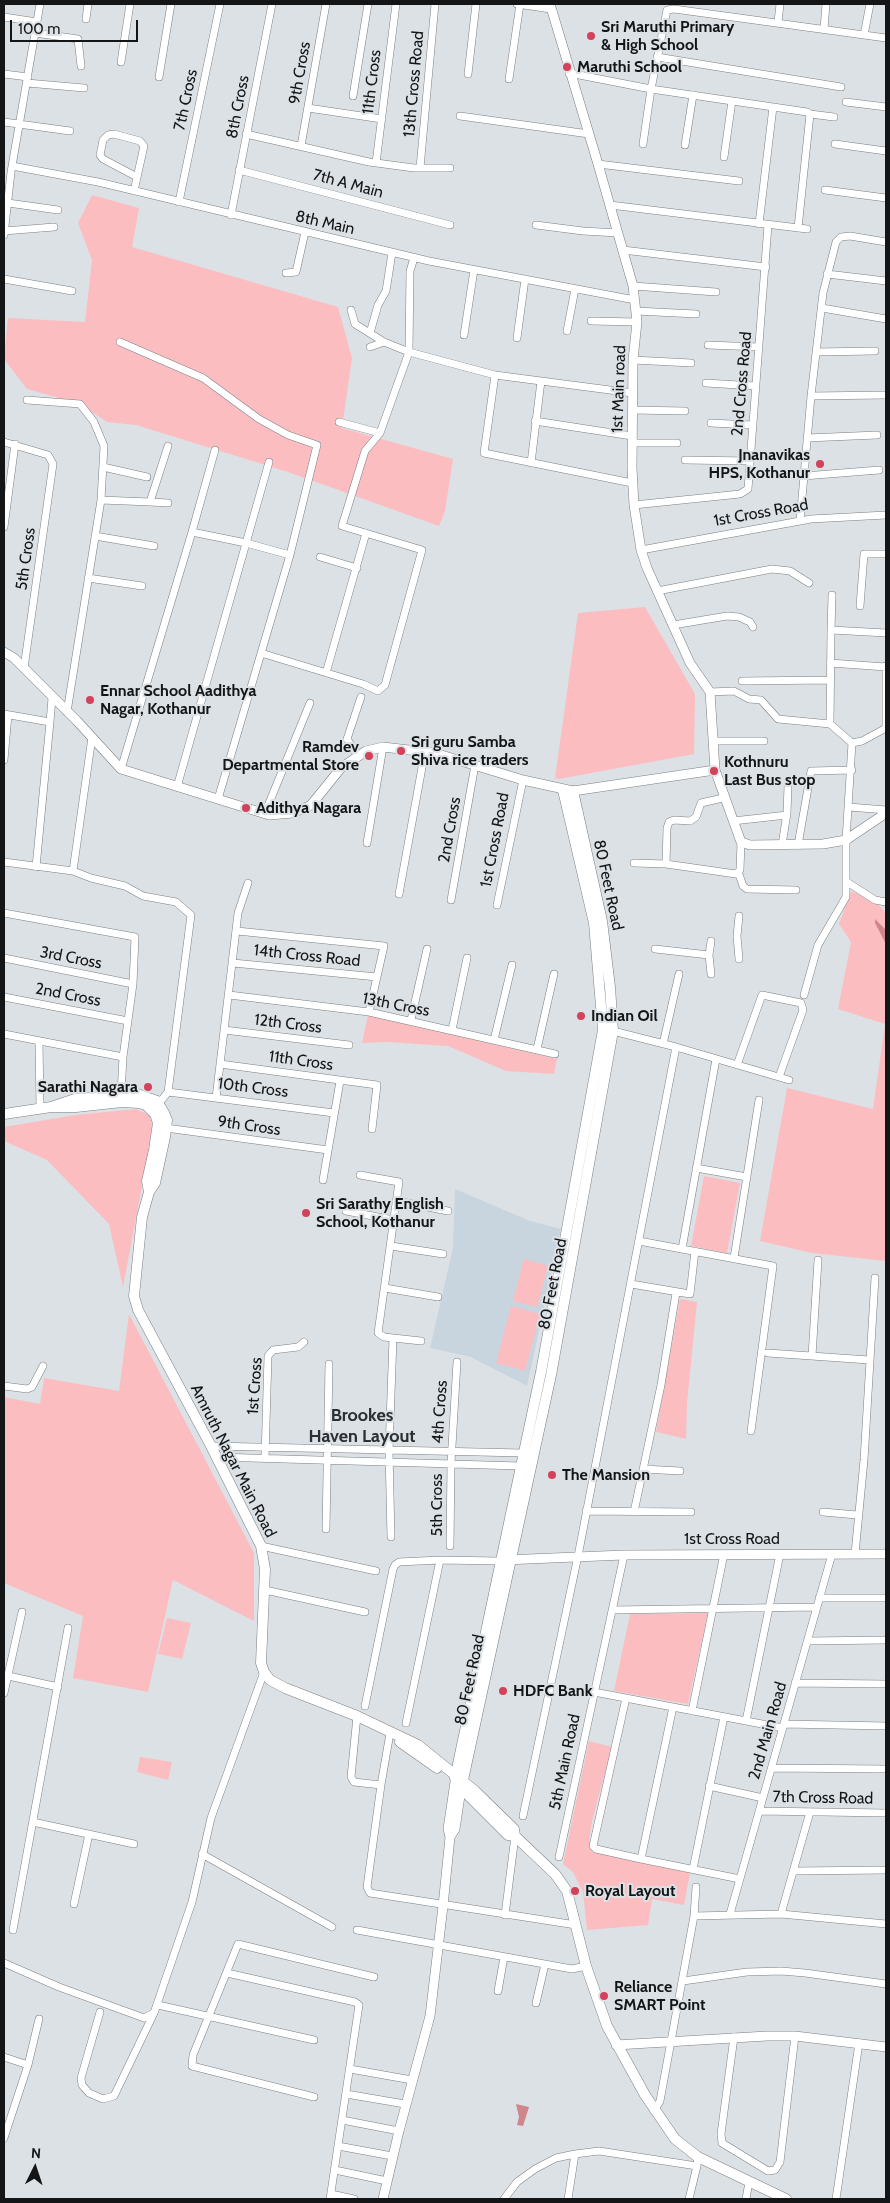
<!DOCTYPE html>
<html>
<head>
<meta charset="utf-8">
<style>
	body { margin:0 }
	#map { position:relative; width:890px; height:2203px; overflow:hidden; background:#dce1e5; font-family:Cabin,sans-serif }
	canvas { display:block }
	.frame { position:absolute; inset:0; border:5px solid #131516; pointer-events:none }
	.north { position:absolute; left:10px; top:2143px; width:50px; height:50px; -webkit-text-stroke:4px #dce1e5; paint-order:stroke; rotate:4deg; font-size:14px; font-weight:700; line-height:20px; text-align:center; color:#131516 }
	.north::after { content:''; display:block; margin:auto; width:18px; height:22px; background:#131516; clip-path:polygon(50% 0,100% 100%,50% 72%,0 100%) }
	.scale { position:absolute; left:10px; top:20px; width:128px; height:22px; box-sizing:border-box; border:2px solid #131516; border-top:0; padding-left:6px; font-size:15px; line-height:18px; white-space:nowrap; color:#131516; -webkit-text-stroke:4px #dce1e5; paint-order:stroke }
</style>
</head>
<body>
<div id="map">
<canvas width="890" height="2203"></canvas>
<div class="frame"></div>
<div class="north">N</div>
<div class="scale">100 m</div>
</div>
<script>
const g = document.querySelector('canvas').getContext('2d');
g.lineJoin = 'round';
function fillPath(path, color) { g.fillStyle = color; g.fill(path, 'evenodd'); }
const toPath = rows => new Path2D(rows.map(r => 'M' + r).join(''));
function stroke(path, color, width, dash) { g.strokeStyle = color; g.lineWidth = width; g.lineCap = dash ? 'butt' : 'round'; g.setLineDash(dash || []); g.stroke(path); }
function write(font, color, halo, rows, align = 'center') {
  g.font = font + ' Cabin,sans-serif'; g.lineWidth = 4; g.setLineDash([]); g.textBaseline = 'middle'; g.strokeStyle = halo; g.fillStyle = color; for (const [text, x, y, turn = 0] of rows) {
    g.save(); g.translate(x, y); g.rotate((+turn || 0) * Math.PI / 180); g.textAlign = isNaN(turn) ? turn : align; if (halo) g.strokeText(text, 0, 0); g.fillText(text, 0, 0); g.restore();
  }
}
const built = toPath([
	[455,1189,530,1221,561,1229,527,1386,471,1357,430,1348,453,1248]
]);
const green = toPath([
	[92,195,139,208,132,247,338,307,352,358,342,428,453,459,445,511,439,526,288,472,136,425,107,422,80,404,27,389,4,359,8,318,85,322,92,260,78,223],
	[645,607,695,694,694,754,559,779,555,778,578,613],
	[851,891,877,903,886,913,886,1261,812,1253,760,1241,787,1088,873,1109,885,1024,838,1009,851,942,839,924],
	[368,1015,557,1059,554,1074,506,1071,448,1046,386,1042,362,1043],
	[136,1109,149,1115,153,1127,123,1287,109,1224,47,1160,4,1141,4,1127,75,1115],
	[704,1176,740,1183,727,1253,691,1246],
	[524,1259,548,1266,537,1307,513,1301],
	[680,1299,697,1302,687,1403,686,1439,656,1432],
	[511,1306,540,1314,525,1371,496,1363],
	[129,1314,254,1553,254,1621,173,1580,148,1692,73,1678,83,1616,4,1583,4,1397,40,1404,44,1378,119,1391],
	[708,1613,688,1704,614,1691,630,1614],
	[167,1618,191,1623,182,1659,158,1654],
	[589,1741,612,1747,592,1821,589,1839,592,1852,690,1873,684,1905,652,1899,648,1925,587,1930,583,1892,573,1872,563,1864],
	[140,1757,172,1762,168,1780,137,1772]
]);
const water = toPath([
	[875,919,886,930,886,944,875,923],
	[516,2104,529,2107,523,2126,517,2125,519,2117]
]);
const minor = toPath([
	[517,4,551,9],
	[4,17,37,22],
	[86,19,88,4],
	[778,22,780,4],
	[824,29,826,4],
	[35,33,78,39,81,66],
	[864,35,870,4],
	[657,57,841,87],
	[121,62,130,4],
	[569,73,651,89,807,112,810,114,798,228],
	[4,74,28,77],
	[468,74,476,4],
	[159,77,171,4],
	[509,79,520,4],
	[27,83,84,88],
	[353,96,368,4],
	[846,102,886,107],
	[308,108,382,119],
	[810,114,834,117],
	[460,116,589,134],
	[4,122,70,131],
	[246,134,369,162,414,168,450,168],
	[643,144,651,89,667,10,674,9,886,38],
	[835,144,886,151],
	[685,145,693,95],
	[301,146,326,4],
	[724,157,732,101],
	[376,163,396,4],
	[598,164,739,181],
	[12,166,98,182,429,261,635,300],
	[420,168,435,4],
	[239,170,450,225],
	[825,190,886,198],
	[134,191,144,146,140,141,114,134,108,135,103,140,100,155,103,159,137,177],
	[179,202,220,4],
	[8,203,58,210],
	[610,205,807,229],
	[231,215,272,4],
	[759,224,773,107],
	[536,225,583,231,618,233],
	[4,231,54,227],
	[4,235,11,172,40,4],
	[623,250,766,267],
	[286,273,296,272,305,232],
	[827,274,886,281],
	[4,279,72,291],
	[633,286,716,292],
	[822,308,886,319],
	[351,310,355,324,384,342],
	[636,311,696,314],
	[591,321,637,322],
	[567,331,575,289],
	[370,333,378,305,386,291,392,253],
	[464,335,474,270],
	[517,338,525,279],
	[120,342,203,378,259,419,288,435,317,445,290,555,218,799],
	[708,345,759,347],
	[370,347,384,342,409,352,495,375,633,393],
	[816,352,875,351],
	[633,360,691,363],
	[495,375,484,453,632,483],
	[706,383,755,386],
	[811,396,886,395],
	[27,400,80,404,94,422,104,446,101,500,67,712],
	[632,410,685,411],
	[535,421,632,436],
	[339,422,380,433],
	[711,423,752,425],
	[807,438,877,435],
	[4,442,48,455,53,464,24,668],
	[632,443,677,443],
	[168,446,150,502,168,503],
	[685,460,750,461],
	[531,463,541,381],
	[103,467,147,477],
	[804,476,879,470],
	[101,500,150,502],
	[634,505,740,494,748,489,768,225],
	[800,521,811,396,823,293,836,242,841,237,850,236,886,242],
	[4,527,15,444],
	[192,532,246,543,290,555],
	[95,536,154,546],
	[641,550,811,519,886,515],
	[320,557,357,568],
	[88,578,142,586],
	[657,591,772,569,790,571,809,583],
	[860,606,864,554,886,554],
	[673,625,727,616,739,617,750,622,753,627],
	[831,630,832,595],
	[261,653,363,684,378,691,385,685,422,550,342,526,365,451,380,433,409,352,410,271,414,258],
	[830,663,886,667],
	[326,673,366,533],
	[742,681,829,680],
	[710,692,734,691,749,699,761,700,778,719,830,724,852,743,862,741,886,728],
	[4,714,50,722,52,698],
	[830,724,831,630,886,633],
	[886,728,886,666],
	[713,741,764,741],
	[358,756,347,739,361,697],
	[4,760,8,715],
	[121,769,192,532,215,450],
	[177,787,269,462],
	[849,807,886,810],
	[265,813,310,703],
	[733,821,787,815],
	[367,843,383,747],
	[782,845,787,813,788,786],
	[798,845,811,771,852,770],
	[4,862,73,871,91,878,125,886,143,896,176,902,191,915,168,1092,156,1107],
	[634,863,666,864,736,874,740,870,741,842],
	[666,864,667,828,669,822,674,820,690,821,696,817,701,803,723,798],
	[36,867,50,722],
	[73,871,92,737],
	[739,874,743,886,747,889,796,890],
	[847,882,875,900,886,902],
	[399,894,425,751],
	[451,900,475,765],
	[497,905,523,780],
	[4,913,135,937,133,984,123,1057,121,1094],
	[237,931,384,946,369,1012],
	[655,949,709,955],
	[4,958,133,984],
	[739,959,737,936,739,916],
	[233,963,377,977],
	[711,974,709,955,711,941],
	[229,995,369,1012,555,1054],
	[804,995,818,945,846,897,846,840,852,743],
	[4,997,128,1021],
	[411,1020,427,949],
	[224,1030,349,1045],
	[452,1030,467,958],
	[613,1031,676,1047,789,1080],
	[4,1034,123,1057],
	[494,1040,512,965],
	[39,1041,40,1108],
	[663,1044,679,974],
	[537,1049,554,974],
	[220,1064,377,1085,372,1129],
	[737,1065,762,995,801,1003,803,1010,779,1077],
	[168,1092,334,1113],
	[216,1098,238,913,248,883],
	[166,1128,328,1150],
	[696,1168,747,1177],
	[360,1175,399,1182,378,1333,384,1337,421,1341],
	[323,1180,340,1081],
	[397,1201,448,1211],
	[346,1211,394,1220],
	[639,1241,773,1266,751,1431],
	[391,1246,443,1254],
	[682,1249,716,1059],
	[734,1258,759,1100],
	[631,1284,690,1294,695,1251],
	[385,1288,438,1297],
	[768,1353,869,1360],
	[812,1356,818,1260],
	[4,1386,27,1389,32,1387,43,1366],
	[211,1446,523,1453],
	[217,1457,520,1466],
	[265,1458,268,1356,273,1350,298,1347,304,1342],
	[643,1469,680,1471],
	[586,1511,691,1512],
	[634,1512,661,1385,676,1293],
	[823,1512,857,1515],
	[326,1529,329,1364],
	[391,1537,389,1451,393,1338],
	[261,1546,376,1571],
	[450,1546,451,1463,457,1362],
	[855,1554,864,1460,875,1278],
	[265,1590,365,1612],
	[819,1598,886,1598],
	[612,1610,817,1607],
	[808,1641,886,1640],
	[4,1675,58,1687],
	[795,1683,886,1684],
	[594,1692,783,1728],
	[4,1693,22,1612],
	[626,1698,593,1846,596,1849,641,1859,740,1879],
	[365,1706,393,1569,395,1565,399,1562,440,1560,499,1561],
	[692,1711,724,1554],
	[357,1716,351,1777,354,1782,381,1785],
	[746,1721,780,1554],
	[406,1723,440,1560],
	[784,1724,886,1726],
	[390,1733,381,1785,367,1887,370,1893,576,1925],
	[772,1768,886,1769],
	[709,1786,763,1798],
	[759,1811,886,1813],
	[523,1816,579,1551,676,1047],
	[33,1822,134,1844],
	[202,1854,332,1927],
	[559,1857,624,1555],
	[641,1859,673,1707],
	[693,1869,724,1717],
	[794,1871,886,1870],
	[74,1904,89,1834],
	[730,1914,832,1554],
	[781,1914,810,1812],
	[505,1915,515,1836],
	[694,1916,696,1887],
	[13,1930,68,1628],
	[357,1930,572,1969,586,1966],
	[4,1963,59,1987,144,2018,154,2013,192,1902,211,1818,264,1672],
	[227,1973,355,2002,359,2005,330,2199],
	[683,1981,747,1972,781,1971,805,1973,886,1984],
	[498,1991,504,1957],
	[536,2003,545,1964],
	[158,2005,314,2040],
	[100,2012,81,2078,82,2085,89,2093,103,2099,114,2096,154,2013],
	[734,2037,721,2134,722,2143,768,2171,775,2170,780,2162,795,2036],
	[4,2057,28,2065,4,2138],
	[28,2065,39,2019],
	[350,2069,412,2080],
	[346,2094,405,2104],
	[314,2097,192,2066,193,2055,238,1944,374,1977],
	[654,2111,660,2101,694,1916,781,1914,886,1924],
	[342,2120,399,2131],
	[338,2146,392,2156],
	[335,2170,387,2181],
	[331,2194,354,2199],
	[504,2199,517,2182,535,2169,556,2158,575,2154],
	[568,2199,575,2154,599,2151,697,2166,698,2157],
	[689,2199,697,2166],
	[746,2199,749,2182],
	[836,2199,859,2043]
]);
const tertiary = toPath([
	[550,4,598,164,633,286,637,322,633,360,632,468,634,505,641,550,647,568,690,663,710,692,715,770,741,842,750,845,823,844,846,840,886,813],
	[4,652,14,658,77,721,121,769,269,815,293,813,311,805,341,768,366,751,383,747,435,753,523,780,573,791,715,770],
	[504,1560,624,1555,886,1554],
	[450,1837,455,1829,461,1789],
	[616,2045,767,2036,795,2036,886,2047],
	[383,2199,399,2131,430,2016,443,1906,450,1837,448,1829,455,1782]
]);
const secondary = toPath([
	[51,1107,75,1099,137,1094,157,1101,164,1113,167,1120,165,1137,155,1183,149,1192,142,1217,134,1296,138,1310,211,1446,261,1546,265,1569,261,1663,264,1672,270,1680,285,1688,357,1716,418,1745,475,1791,514,1829,515,1836],
	[4,1114,51,1107,76,1107,122,1102,139,1103,146,1105,155,1114,158,1123,154,1150,147,1181,149,1192],
	[400,1742,437,1768],
	[455,1778,541,1372,603,1030,594,923,563,790],
	[458,1785,508,1835,515,1836,555,1874,567,1891,586,1966,607,2026,645,2095,675,2139,698,2157,786,2199],
	[461,1789,551,1375,613,1031,610,987,602,921,573,791]
]);
const markers = [
	[591,36,5,"#d2425b"],
	[567,67,5,"#d2425b"],
	[820,464,5,"#d2425b"],
	[90,700,5,"#d2425b"],
	[401,751,5,"#d2425b"],
	[369,756,5,"#d2425b"],
	[714,771,5,"#d2425b"],
	[246,808,5,"#d2425b"],
	[581,1016,5,"#d2425b"],
	[148,1087,5,"#d2425b"],
	[306,1213,5,"#d2425b"],
	[552,1475,5,"#d2425b"],
	[503,1691,5,"#d2425b"],
	[575,1891,5,"#d2425b"],
	[604,1996,5,"#d2425b"]
];
const poiNames = [
	["Sri Maruthi Primary",601,27],
	["& High School",601,45],
	["Maruthi School",577,67],
	["Jnanavikas",810,455,"right"],
	["HPS, Kothanur",810,473,"right"],
	["Ennar School Aadithya",100,691],
	["Nagar, Kothanur",100,709],
	["Sri guru Samba",411,742],
	["Shiva rice traders",411,760],
	["Ramdev",359,747,"right"],
	["Departmental Store",359,765,"right"],
	["Kothnuru",724,762],
	["Last Bus stop",724,780],
	["Adithya Nagara",256,808],
	["Indian Oil",591,1016],
	["Sarathi Nagara",138,1087,"right"],
	["Sri Sarathy English",316,1204],
	["School, Kothanur",316,1222],
	["The Mansion",562,1475],
	["HDFC Bank",513,1691],
	["Royal Layout",585,1891],
	["Reliance",614,1987],
	["SMART Point",614,2005]
];
const streetNames = [
	["9th Cross",300,73,-80],
	["11th Cross",372,82,-83],
	["13th Cross Road",414,84,-85],
	["7th Cross",186,100,-78],
	["8th Cross",238,107,-79],
	["7th A Main",348,184,15],
	["8th Main",325,223,13],
	["2nd Cross Road",742,384,-85],
	["1st Main road",619,389,-88],
	["1st Cross Road",761,513,-10],
	["5th Cross",26,559,-82],
	["2nd Cross",450,830,-80],
	["1st Cross Road",495,840,-79],
	["80 Feet Road",608,885,78],
	["14th Cross Road",307,956,6],
	["3rd Cross",71,958,11],
	["2nd Cross",68,995,11],
	["13th Cross",396,1005,11],
	["12th Cross",288,1024,7],
	["11th Cross",301,1061,8],
	["10th Cross",253,1088,7],
	["9th Cross",249,1126,8],
	["80 Feet Road",553,1284,-79],
	["1st Cross",255,1386,-86],
	["4th Cross",440,1412,-86],
	["Amruth Nagar Main Road",233,1461,63],
	["5th Cross",437,1505,-90],
	["1st Cross Road",732,1539],
	["80 Feet Road",470,1680,-78],
	["2nd Main Road",768,1731,-74],
	["5th Main Road",565,1762,-78],
	["7th Cross Road",823,1798,1]
];
const neighbourhoodNames = [
	["Brookes",362,1416],
	["Haven Layout",362,1437]
];
fillPath(built, '#c9d5de');
fillPath(green, '#fcbdc1');
fillPath(water, '#cf868c');
stroke(minor, '#7a7f82', 8);
stroke(tertiary, '#7a7f82', 10);
stroke(secondary, '#7a7f82', 11);
stroke(minor, '#fff', 7);
stroke(tertiary, '#fff', 9);
stroke(secondary, '#fff', 10);
for (const [x, y, r, color] of markers) { const dot = new Path2D(); dot.arc(x, y, r, 0, 2 * Math.PI); g.fillStyle = color; g.fill(dot); stroke(dot, '#dce1e5', 2); }
write('bold 16px', '#131516', '#dce1e5', poiNames, 'left');
write('16px', '#131516', '#dce1e5', streetNames);
write('bold 18px', '#2c3033', '#dce1e5', neighbourhoodNames);
</script>
</body>
</html>
